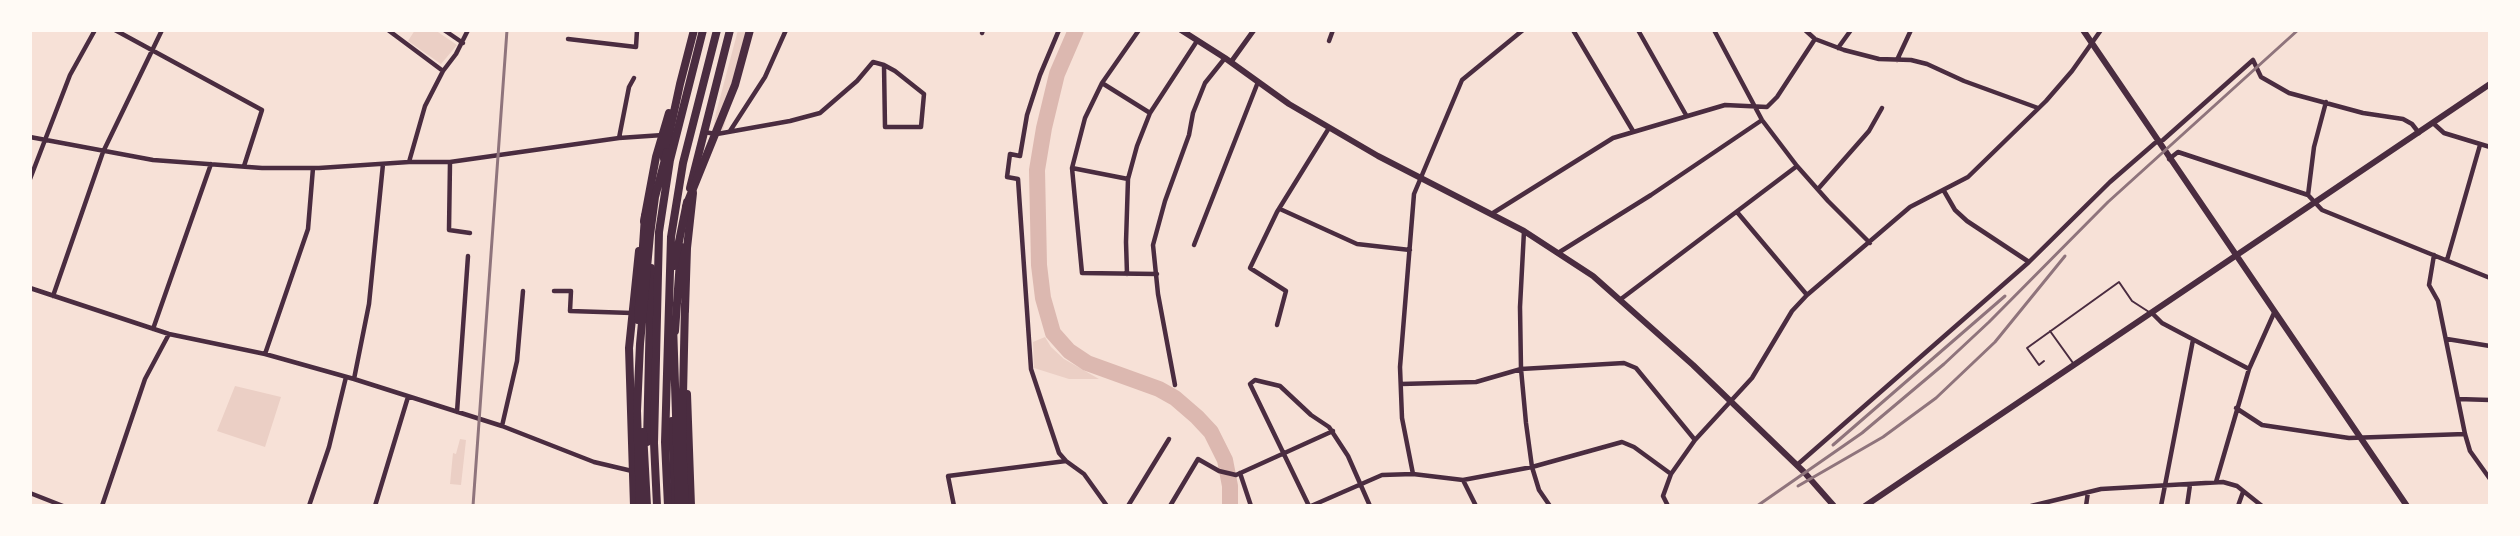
<!DOCTYPE html>
<html>
<head>
<meta charset="utf-8">
<style>
	body { margin:0 }
	#map { position:relative; width:2520px; height:536px; overflow:hidden; background:#f7e1d7; font-family:Literata,serif }
	canvas { display:block }
	.frame { position:absolute; inset:0; border:32px solid #fffaf5; pointer-events:none }
</style>
</head>
<body>
<div id="map">
<canvas width="2520" height="536"></canvas>
<div class="frame"></div>
</div>
<script>
const g = document.querySelector('canvas').getContext('2d');
g.lineJoin = 'round';
function fillPath(path, color) { g.fillStyle = color; g.fill(path, 'evenodd'); }
const toPath = rows => new Path2D(rows.map(r => 'M' + r).join(''));
function stroke(path, color, width, dash) { g.strokeStyle = color; g.lineWidth = width; g.lineCap = dash ? 'butt' : 'round'; g.setLineDash(dash || []); g.stroke(path); }
const green = toPath([
	[415,30,435,30,457,45,441,64,408,41],
	[738,30,751,30,723,130,715,131,713,130,716,113],
	[1045,337,1051,347,1064,359,1099,379,1069,379,1034,368,1033,342],
	[235,386,281,397,265,447,217,431],
	[460,439,466,440,461,485,450,484,453,453,456,454]
]);
const river = toPath([
	[1076,30,1057,74,1044,128,1037,170,1039,265,1043,298,1053,333,1069,351,1087,363,1159,389,1175,398,1197,417,1211,432,1225,460,1230,486,1230,506]
]);
const service = toPath([
	[2050,331,2073,363],
	[2044,361,2039,365,2027,348,2119,282,2132,301,2149,312]
]);
const minor = toPath([
	[115,30,262,110,244,166],
	[388,30,443,71],
	[444,30,463,43],
	[1059,30,1040,75,1027,115,1020,156,1010,154,1007,177,1018,179,1031,369,1059,453,1066,461],
	[1139,30,1102,83,1085,118,1072,168,1082,273,1157,274],
	[1573,30,1633,131],
	[1638,30,1686,115],
	[1714,30,1762,120,1797,166,1828,201,1870,243],
	[1805,30,1815,39,1844,50,1879,59,1911,60,1927,64,1964,81,2038,108],
	[982,33,983,30],
	[568,39,636,47,637,30],
	[1329,41,1333,30],
	[1838,48,1851,30],
	[1897,60,1911,30],
	[1102,83,1150,113],
	[2433,123,2444,133,2490,147],
	[730,131,765,77,786,30],
	[703,132,717,134,790,121,820,113,857,81,873,62,884,65,895,71,924,94,921,127,885,127,884,65],
	[30,137,153,160,262,168,319,168,409,162,450,162,619,138,663,135],
	[619,138,629,87,634,78],
	[2169,159,2178,152,2308,195,2322,210,2490,278],
	[409,162,425,106,443,71,456,54,468,30],
	[450,162,449,230,470,233],
	[1072,168,1128,179],
	[30,179,70,75,95,30],
	[1818,189,1869,131,1882,108],
	[1944,191,1955,210,1967,221,2029,262],
	[2308,195,2314,147,2326,102],
	[1280,209,1357,244,1410,250],
	[1737,212,1807,295],
	[1493,213,1613,138,1725,105,1767,107,1777,97,1815,39],
	[1524,231,1520,307,1521,369,1526,423,1532,467,1539,490,1550,506],
	[1194,245,1258,82],
	[1558,253,1651,195,1762,120],
	[2434,255,2429,285,2438,301,2465,434,2470,451,2490,479],
	[2447,260,2480,145],
	[1127,274,1126,242,1128,179,1137,146,1150,113,1197,41],
	[30,288,169,334,265,354,354,379,502,426,594,462,632,471],
	[554,291,571,291,570,311,632,313],
	[53,296,103,152,162,30],
	[1621,299,1797,166],
	[2152,313,2162,323,2249,369],
	[1277,325,1286,291,1250,268,1277,212,1329,128],
	[153,329,211,164],
	[2447,339,2490,346],
	[265,354,308,229,313,168],
	[354,379,369,304,383,164],
	[1401,384,1476,382,1521,369,1624,363,1636,368,1695,440],
	[1175,385,1158,294,1153,245,1165,201,1189,135,1193,113,1205,83,1225,58],
	[2458,399,2490,400],
	[2236,408,2262,425,2349,438,2465,434],
	[457,412,468,256],
	[502,426,517,361,523,291],
	[1797,465,2029,262,2110,182,2155,143,2163,140,2253,60,2261,77,2289,93,2363,113,2403,119,2412,124,2419,133],
	[1240,473,1251,506],
	[1413,474,1402,418,1400,367,1414,194,1462,80,1523,30],
	[1463,480,1476,506],
	[2216,482,2249,369,2274,313],
	[30,493,63,506],
	[102,506,145,379,169,334],
	[309,506,329,447,346,377],
	[375,506,408,397],
	[954,506,948,476,1066,461,1084,474,1107,506],
	[1128,506,1169,439],
	[1170,506,1198,459,1219,471,1236,475,1333,431],
	[1309,506,1250,384,1255,380,1280,386,1311,415,1329,427,1348,456,1370,506],
	[1311,506,1382,475,1413,474,1463,480,1532,467,1622,442,1634,447,1671,474],
	[1668,506,1663,496,1671,474,1695,440,1752,378,1792,311,1807,295,1910,207,1968,177,2046,101,2072,71,2101,30],
	[2031,506,2101,489,2223,482,2237,486,2262,506],
	[2086,506,2088,492],
	[2161,506,2193,340],
	[2187,506,2190,485],
	[2238,506,2243,492]
]);
const tertiary = toPath([
	[1231,62,1254,30]
]);
const secondary = toPath([
	[1181,30,1225,58,1289,104,1378,156,1524,231,1593,276,1693,365,1804,472,1834,506],
	[2083,30,2407,506],
	[1865,506,2490,84]
]);
const trunk = toPath([
	[664,158,680,84,694,30],
	[690,188,730,30],
	[644,221,656,157,669,113],
	[685,310,687,248,693,193],
	[675,331,681,247],
	[687,394,691,506],
	[672,421,675,506],
	[647,442,651,268],
	[634,506,629,348,639,251]
]);
const motorway = toPath([
	[686,206,735,85,750,30],
	[674,266,687,202],
	[685,305,682,441,685,506],
	[638,320,645,216],
	[673,324,679,506],
	[643,432,647,506],
	[640,506,637,411,640,344,650,235,655,197,667,152],
	[657,506,654,443,659,232,670,160,703,30],
	[668,506,665,442,671,237,683,163,717,30]
]);
const rail = toPath([
	[1833,445,2005,296],
	[1798,486,1883,437,1936,398,1995,342,2065,256],
	[473,506,507,30],
	[1757,506,1862,433,1944,364,1989,322,2108,202,2298,30]
]);
fillPath(green, '#ebcfc5');
stroke(river, '#dcb8b0', 16);
stroke(service, '#4a2c40', 2);
stroke(minor, '#4a2c40', 4.5);
stroke(tertiary, '#4a2c40', 5);
stroke(secondary, '#4a2c40', 6);
stroke(trunk, '#4a2c40', 8);
stroke(motorway, '#4a2c40', 8);
stroke(rail, '#8f747c', 3);
</script>
</body>
</html>
